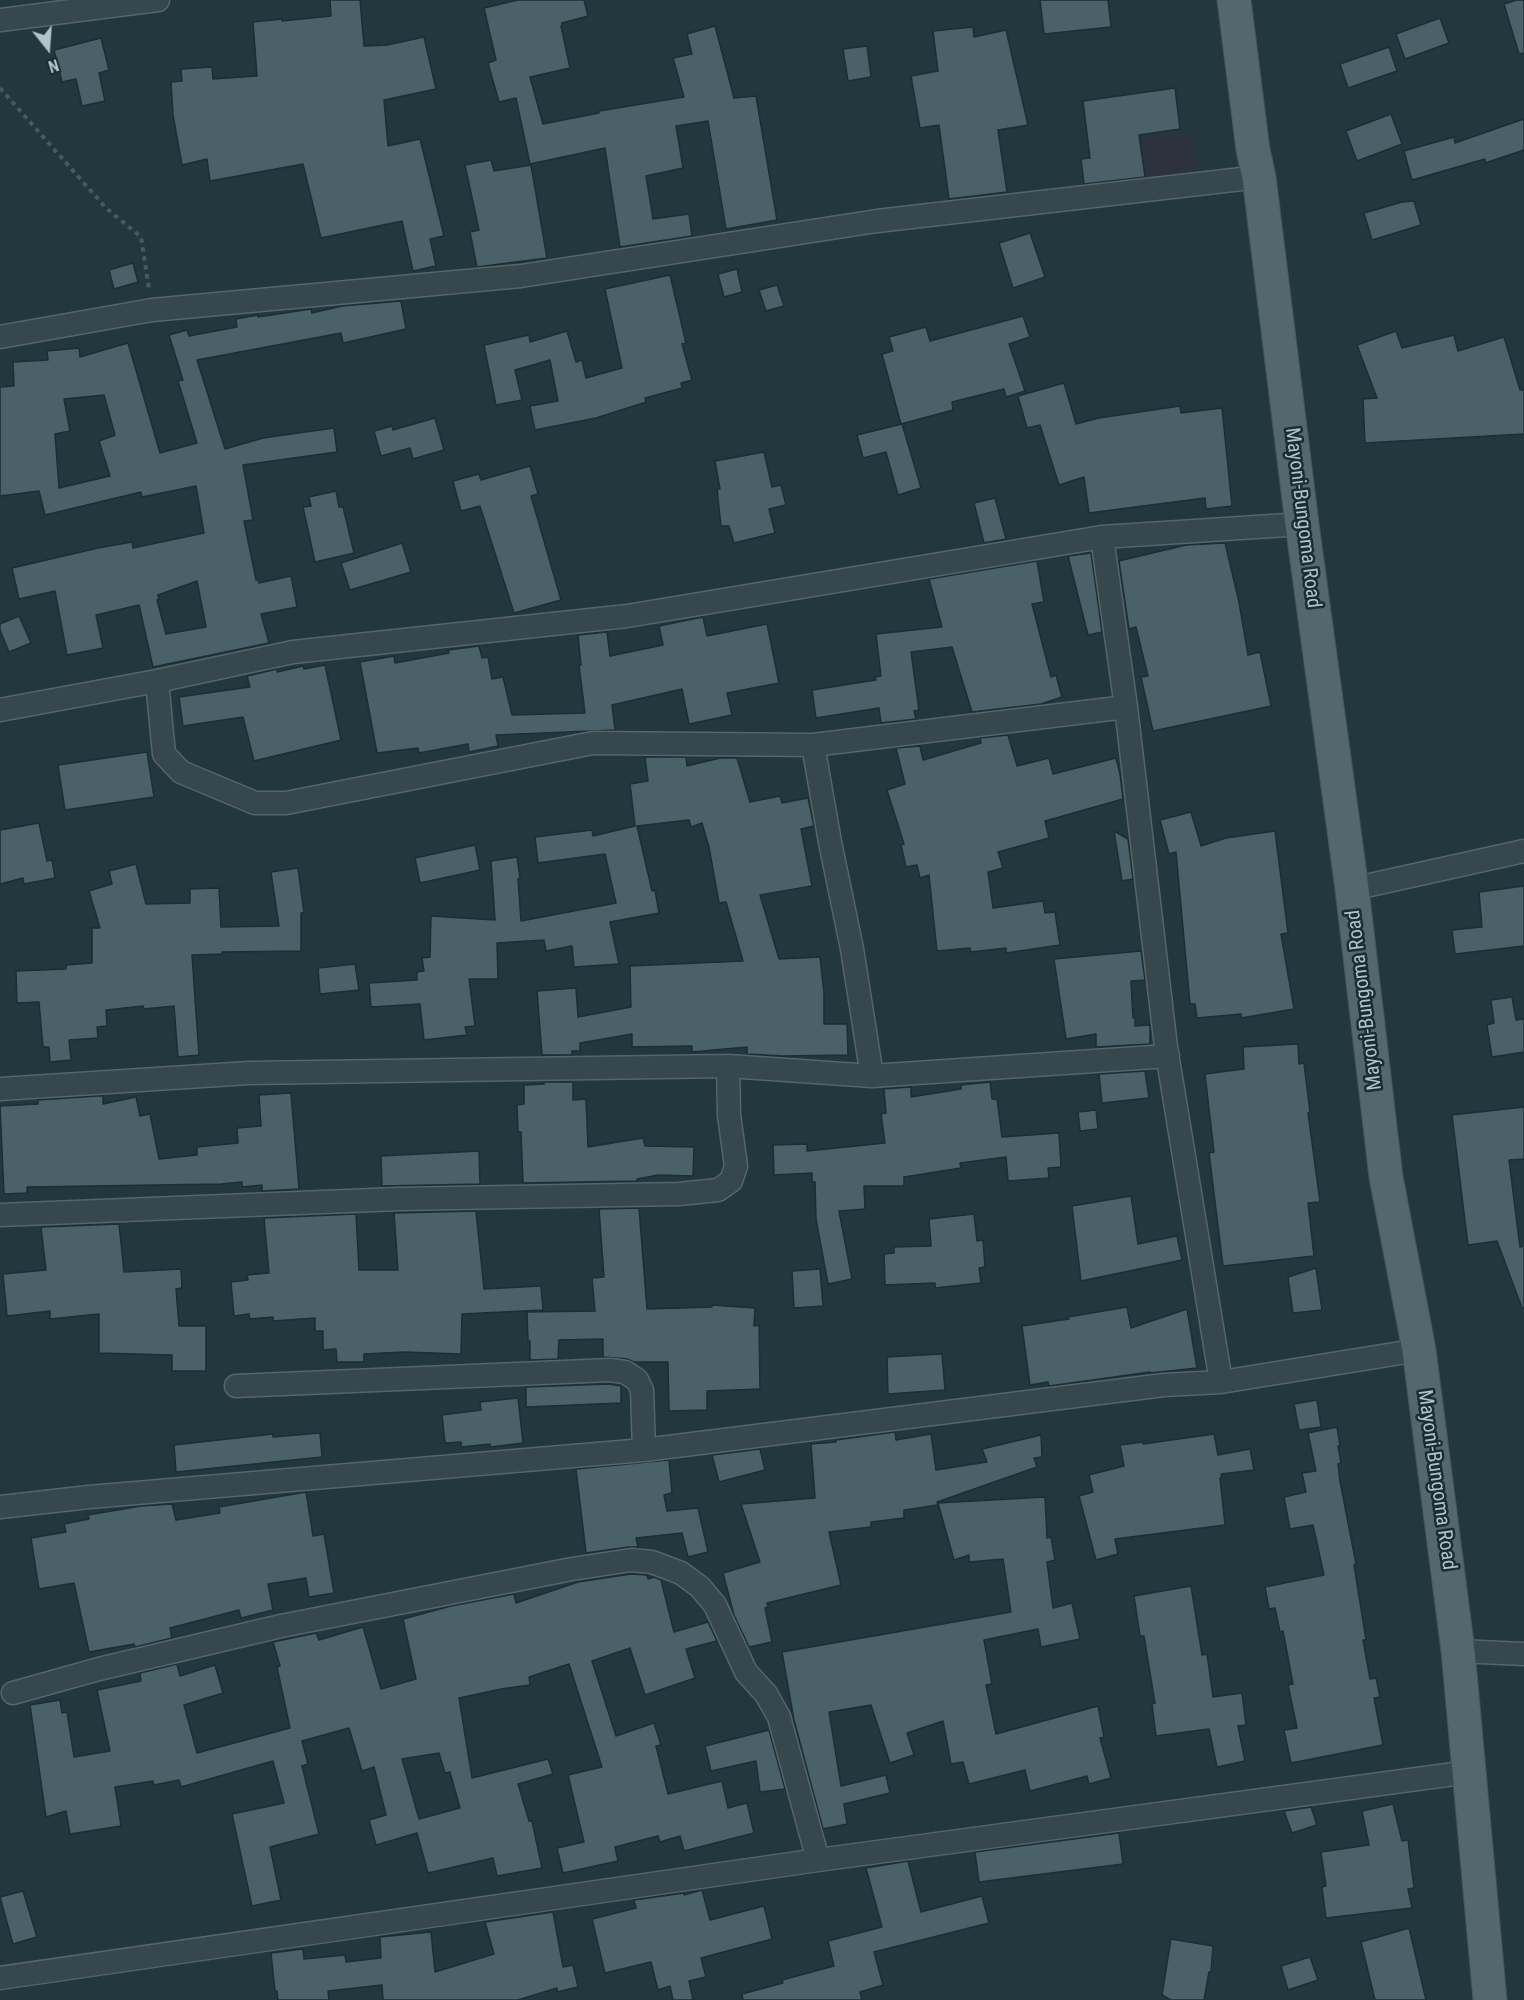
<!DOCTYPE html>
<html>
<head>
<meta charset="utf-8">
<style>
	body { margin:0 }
	#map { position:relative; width:1524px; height:2000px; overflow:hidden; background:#22373e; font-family:"Roboto Condensed",sans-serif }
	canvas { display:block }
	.north { position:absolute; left:18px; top:18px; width:60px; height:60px; -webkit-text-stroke:4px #1b2c33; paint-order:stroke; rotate:163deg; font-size:16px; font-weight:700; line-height:24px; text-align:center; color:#b1c2c9 }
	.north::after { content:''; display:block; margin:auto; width:21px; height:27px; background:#b1c2c9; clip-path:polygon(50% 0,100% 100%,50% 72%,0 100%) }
</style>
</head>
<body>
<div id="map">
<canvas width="1524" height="2000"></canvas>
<div class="north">N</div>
</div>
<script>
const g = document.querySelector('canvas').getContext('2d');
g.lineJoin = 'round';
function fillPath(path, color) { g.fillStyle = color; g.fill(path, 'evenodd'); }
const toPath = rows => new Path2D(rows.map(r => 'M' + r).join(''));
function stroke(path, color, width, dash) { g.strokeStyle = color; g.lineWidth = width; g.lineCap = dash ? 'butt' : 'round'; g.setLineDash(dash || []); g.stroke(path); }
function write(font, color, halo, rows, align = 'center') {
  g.font = font + ' "Roboto Condensed",sans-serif'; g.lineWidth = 5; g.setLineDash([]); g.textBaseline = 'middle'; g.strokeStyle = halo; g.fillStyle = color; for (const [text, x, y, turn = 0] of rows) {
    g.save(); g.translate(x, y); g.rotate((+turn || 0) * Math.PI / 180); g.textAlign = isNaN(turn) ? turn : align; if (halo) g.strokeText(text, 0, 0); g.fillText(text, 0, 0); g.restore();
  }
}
const medical = toPath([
	[1192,133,1197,178,1146,184,1141,138]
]);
const building = toPath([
	[330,0,360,0,364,46,387,45,424,37,436,89,384,100,388,146,420,139,444,236,430,239,436,266,413,271,402,221,321,238,303,164,210,181,207,159,182,165,173,115,171,82,182,81,181,69,212,67,213,79,257,76,253,22,282,19,282,21,331,16,330,0],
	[518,0,584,0,588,16,562,23,562,25,561,26,570,68,530,77,543,124,599,113,599,111,684,97,673,58,692,54,687,34,715,26,734,98,756,96,777,220,726,229,708,121,676,126,683,168,646,176,653,219,689,214,692,236,620,247,605,148,530,164,516,98,499,102,488,63,496,60,484,8,518,0],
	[1040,0,1108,0,1111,27,1044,34,1040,0],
	[1517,0,1524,0,1524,53,1519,54,1504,4,1517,0],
	[1440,18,1449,43,1405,59,1396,34,1440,18],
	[973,27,974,37,1006,30,1028,125,998,130,1007,192,949,199,939,125,920,128,911,76,938,71,933,31,973,27],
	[101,38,109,70,99,73,105,101,82,106,76,79,62,82,54,50,101,38],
	[867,46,871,77,848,81,843,49,867,46],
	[1389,47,1397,71,1348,88,1340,64,1389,47],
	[1175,88,1180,129,1139,135,1145,177,1084,184,1081,159,1090,158,1083,101,1175,88],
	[1391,114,1402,144,1357,161,1346,131,1391,114],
	[1524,119,1524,150,1485,163,1485,159,1412,180,1404,151,1454,137,1455,143,1524,119],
	[491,160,494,171,531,165,547,258,477,267,470,232,479,230,465,165,491,160],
	[1414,201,1421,225,1372,240,1364,213,1402,202,1414,201],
	[1030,233,1045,277,1013,288,999,243,1030,233],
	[133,263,138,282,114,289,109,270,133,263],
	[737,269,742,292,724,297,718,274,737,269],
	[670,275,686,343,682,344,692,380,681,383,682,388,645,398,646,402,596,418,535,430,530,406,558,401,550,360,515,370,522,400,496,405,484,345,529,335,530,342,567,331,576,362,582,360,586,378,622,368,605,289,670,275],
	[777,285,784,306,766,311,759,290,777,285],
	[401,301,406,329,343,343,341,333,197,360,225,449,263,438,334,428,337,452,243,465,253,520,244,521,256,580,258,580,259,583,291,576,297,607,261,614,269,643,153,667,139,605,96,615,103,648,67,655,55,591,19,599,12,568,98,548,132,542,133,548,204,533,196,486,142,497,141,492,45,515,39,491,0,496,0,387,14,386,13,362,48,360,47,351,79,348,80,357,128,343,160,453,197,443,178,381,183,380,169,335,187,330,189,336,237,327,236,319,258,315,258,317,311,309,312,313,342,306,401,301],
	[104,395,115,435,99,441,110,476,59,488,55,434,70,431,64,399,104,395],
	[197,581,206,627,166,634,157,600,159,599,158,595,197,581],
	[1023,316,1030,337,1009,344,1025,391,1006,397,1004,389,952,402,953,410,901,424,882,354,893,351,889,337,926,327,930,341,1023,316],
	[1396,331,1402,348,1454,335,1458,351,1504,337,1520,390,1524,390,1524,434,1365,443,1363,399,1377,398,1357,345,1396,331],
	[1064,383,1076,424,1099,418,1180,406,1181,413,1222,408,1232,506,1206,509,1205,498,1089,513,1084,477,1059,485,1040,425,1027,428,1018,396,1064,383],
	[435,418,444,450,413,459,410,448,381,456,374,431,392,426,393,430,435,418],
	[902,424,921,488,898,495,886,452,863,458,857,435,902,424],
	[764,452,772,487,781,485,786,505,769,509,775,533,734,543,729,526,721,526,717,489,720,489,715,461,764,452],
	[530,466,538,494,531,496,561,600,514,613,480,506,461,511,453,481,479,474,481,480,530,466],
	[336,491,339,507,343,507,354,553,315,562,303,507,311,506,309,497,336,491],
	[995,498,1006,539,984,543,974,503,995,498],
	[402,543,411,572,350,590,341,563,402,543],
	[1225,543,1239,602,1248,655,1260,652,1271,706,1153,731,1141,677,1148,676,1136,627,1129,629,1119,561,1186,545,1225,543],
	[1091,553,1102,632,1088,635,1068,556,1091,553],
	[1037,561,1044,602,1032,604,1051,677,1056,675,1062,697,1041,704,972,712,952,647,911,652,919,710,914,711,916,719,881,723,879,708,816,718,812,690,876,680,875,677,881,676,876,634,942,627,929,579,1037,561],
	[19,616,31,643,9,652,0,630,0,624,19,616],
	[703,617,707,636,767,624,779,683,727,693,732,715,689,724,682,689,612,705,615,730,496,735,498,746,469,752,468,744,419,753,418,748,377,753,360,662,394,656,395,663,449,653,448,650,479,646,482,658,488,657,492,679,503,677,512,715,585,713,579,665,581,665,578,635,607,632,610,656,663,645,659,626,703,617],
	[325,665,341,740,254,761,243,717,183,726,179,697,250,687,247,676,277,669,277,672,303,666,304,669,325,665],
	[1008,735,1017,766,1049,758,1053,774,1116,758,1120,774,1123,799,1045,821,1049,838,998,852,1003,868,988,872,993,908,1043,901,1045,913,1055,912,1060,945,1006,953,1006,948,971,952,970,948,937,951,929,875,920,878,917,865,906,867,901,845,904,844,887,790,905,784,896,748,920,746,923,760,981,743,980,738,1008,735],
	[147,752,154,797,65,810,58,765,147,752],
	[645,757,686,757,687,766,720,758,737,758,750,802,780,796,782,803,808,798,814,826,801,829,812,886,760,895,779,959,820,957,824,993,824,1024,847,1024,848,1055,784,1056,747,1054,747,1047,692,1052,692,1046,632,1047,632,1034,580,1043,580,1051,572,1051,572,1055,542,1055,537,991,576,988,578,1017,631,1007,630,966,743,961,726,902,719,903,709,847,702,823,691,827,689,820,637,826,652,891,655,890,659,913,610,922,619,964,574,967,572,946,546,951,544,940,497,943,498,979,469,979,475,1026,465,1027,467,1035,424,1040,420,1004,371,1007,369,983,417,980,417,972,424,971,422,958,430,957,431,916,495,920,491,861,517,857,520,878,518,879,521,921,616,903,605,854,538,863,535,837,592,830,593,836,635,826,630,784,648,781,645,757],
	[1191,812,1201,846,1226,838,1275,831,1288,933,1281,934,1294,1009,1241,1018,1241,1014,1197,1018,1195,1004,1190,1004,1176,852,1169,854,1160,820,1191,812],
	[39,823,47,861,52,860,55,878,24,884,23,878,0,884,0,830,39,823],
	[1114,831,1128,839,1133,879,1122,881,1114,831],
	[475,845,480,870,420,883,415,858,475,845],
	[136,864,146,904,190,903,190,889,219,888,221,927,279,926,271,872,298,868,304,913,301,913,301,951,222,952,222,954,192,955,199,1055,178,1057,174,1006,144,1009,143,1006,106,1010,107,1026,97,1027,98,1038,69,1040,71,1060,50,1062,49,1047,43,1047,39,1002,17,1003,16,971,66,969,66,965,92,963,92,928,100,928,89,891,112,884,109,871,136,864],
	[1524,886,1524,946,1455,954,1452,930,1482,927,1479,892,1524,886],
	[1141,951,1145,980,1131,981,1133,1018,1135,1018,1135,1026,1150,1025,1150,1044,1096,1047,1096,1034,1066,1039,1054,959,1141,951],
	[355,964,359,990,320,994,318,968,355,964],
	[1512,997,1516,1020,1524,1019,1524,1052,1492,1057,1487,1025,1494,1023,1491,1000,1512,997],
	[1298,1044,1299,1064,1304,1063,1310,1112,1308,1113,1320,1202,1308,1203,1314,1256,1223,1266,1209,1153,1214,1152,1205,1074,1244,1069,1243,1047,1298,1044],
	[1145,1071,1149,1098,1102,1103,1099,1074,1145,1071],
	[544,1082,573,1082,573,1100,586,1099,588,1147,643,1138,645,1146,694,1147,693,1176,658,1175,637,1179,637,1181,523,1183,521,1132,518,1132,517,1105,524,1104,524,1085,544,1084,544,1082],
	[990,1082,992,1099,997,1099,1002,1137,1059,1133,1061,1167,1048,1168,1049,1178,1008,1181,1006,1157,960,1163,961,1168,904,1177,904,1186,864,1186,865,1209,839,1211,852,1279,828,1284,816,1219,815,1182,812,1182,812,1173,774,1175,773,1145,807,1144,807,1151,885,1143,881,1114,886,1113,884,1089,911,1087,911,1097,961,1089,961,1085,990,1082],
	[291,1093,299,1189,262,1191,262,1185,242,1187,242,1182,221,1184,27,1187,27,1193,4,1194,0,1106,38,1104,38,1100,97,1096,103,1096,103,1104,136,1097,140,1116,150,1114,159,1159,197,1155,197,1147,238,1143,237,1128,261,1126,259,1095,291,1093],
	[1524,1107,1524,1159,1509,1160,1520,1247,1524,1246,1524,1308,1522,1308,1497,1241,1468,1245,1452,1115,1524,1107],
	[1096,1110,1098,1129,1080,1131,1078,1112,1096,1110],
	[479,1151,480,1184,382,1186,381,1156,479,1151],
	[1131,1196,1138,1244,1177,1236,1182,1260,1081,1281,1072,1206,1131,1196],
	[639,1208,647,1309,712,1307,712,1305,755,1308,754,1326,759,1325,760,1389,707,1391,707,1410,669,1411,668,1362,634,1362,627,1359,603,1357,603,1339,559,1340,558,1359,530,1360,530,1341,528,1341,527,1312,595,1311,592,1278,604,1277,599,1209,639,1208],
	[476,1211,484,1289,541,1286,543,1310,462,1314,461,1354,404,1352,364,1354,364,1362,337,1362,336,1349,323,1350,323,1331,315,1331,315,1318,273,1321,273,1317,250,1319,249,1314,234,1316,231,1282,248,1280,247,1275,269,1273,264,1218,356,1214,359,1270,398,1270,394,1213,476,1211],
	[974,1214,977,1241,983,1240,985,1267,979,1268,981,1283,935,1288,935,1283,885,1285,884,1254,894,1253,894,1247,931,1246,929,1219,974,1214],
	[119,1224,124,1272,181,1269,182,1288,176,1289,179,1326,206,1326,206,1371,172,1371,172,1355,99,1353,99,1314,50,1319,50,1311,7,1316,3,1274,46,1270,41,1227,119,1224],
	[1316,1268,1322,1310,1293,1313,1288,1277,1316,1268],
	[820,1269,823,1306,794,1308,792,1271,820,1269],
	[1127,1307,1131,1328,1187,1309,1197,1368,1150,1373,1150,1372,1049,1386,1048,1382,1030,1385,1022,1326,1069,1319,1068,1317,1127,1307],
	[942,1354,945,1390,888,1394,887,1357,942,1354],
	[609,1384,621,1386,621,1403,526,1407,526,1387,609,1384],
	[518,1398,523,1443,490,1447,490,1444,461,1447,461,1442,445,1443,442,1415,481,1410,480,1402,518,1398],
	[1317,1400,1321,1427,1299,1430,1294,1404,1317,1400],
	[1337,1427,1340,1446,1338,1446,1341,1463,1338,1464,1340,1481,1356,1564,1354,1565,1366,1640,1363,1640,1370,1679,1376,1678,1380,1697,1374,1698,1383,1745,1291,1763,1284,1730,1297,1728,1288,1685,1293,1684,1283,1631,1280,1632,1275,1608,1269,1609,1265,1587,1324,1575,1313,1525,1290,1529,1284,1497,1306,1492,1302,1473,1316,1471,1308,1433,1337,1427],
	[895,1432,896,1440,931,1434,936,1470,987,1462,982,1449,1041,1435,1042,1457,1034,1458,1037,1467,937,1502,938,1505,904,1510,904,1518,871,1522,871,1527,829,1532,841,1585,767,1603,768,1607,765,1608,772,1642,749,1647,734,1615,723,1573,760,1562,741,1504,815,1498,811,1444,836,1442,836,1440,895,1432],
	[320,1433,322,1457,176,1472,174,1445,273,1434,273,1437,320,1433],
	[1214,1434,1218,1455,1250,1449,1254,1470,1221,1474,1222,1478,1220,1478,1225,1525,1115,1539,1118,1554,1096,1560,1079,1496,1093,1492,1089,1475,1124,1466,1120,1445,1143,1442,1143,1444,1214,1434],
	[760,1449,765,1470,719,1482,712,1455,760,1449],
	[669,1460,672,1493,664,1495,667,1511,698,1508,708,1552,688,1557,682,1533,636,1538,638,1547,629,1547,586,1553,576,1469,669,1460],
	[306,1492,313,1536,324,1534,334,1593,309,1597,306,1578,268,1584,273,1610,241,1618,239,1610,170,1628,172,1638,135,1647,134,1644,89,1652,74,1583,39,1589,31,1538,66,1532,64,1524,89,1519,88,1515,141,1506,172,1504,176,1520,220,1513,219,1507,306,1492],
	[1045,1497,1047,1538,1051,1537,1055,1560,1047,1562,1053,1608,1072,1603,1080,1639,1041,1647,1038,1629,984,1640,992,1684,986,1685,996,1734,1098,1706,1104,1737,1100,1738,1111,1778,1089,1784,1087,1776,1030,1791,1025,1770,969,1784,963,1762,951,1764,943,1721,907,1733,914,1755,890,1763,871,1705,829,1712,841,1786,886,1775,890,1793,844,1804,847,1824,823,1829,794,1720,782,1652,1011,1612,1003,1559,969,1562,969,1555,954,1560,938,1503,1045,1497],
	[631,1574,647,1575,648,1579,654,1577,661,1580,674,1632,708,1622,717,1641,686,1649,695,1678,645,1695,630,1648,592,1661,616,1736,654,1723,661,1745,656,1746,668,1794,722,1781,728,1808,747,1803,754,1833,684,1851,680,1836,660,1842,658,1836,615,1847,618,1861,563,1873,557,1848,584,1842,568,1775,602,1767,569,1664,529,1677,530,1685,501,1689,459,1698,472,1778,548,1759,553,1774,518,1784,529,1821,532,1821,542,1868,497,1876,493,1858,428,1873,417,1833,376,1845,369,1820,386,1815,374,1767,362,1771,349,1728,302,1741,308,1764,302,1766,319,1834,270,1847,281,1900,252,1906,232,1814,284,1803,273,1761,181,1787,179,1780,154,1785,153,1781,115,1787,121,1826,70,1834,66,1811,46,1817,30,1705,60,1700,62,1713,67,1712,74,1757,110,1751,97,1690,141,1681,140,1673,177,1664,180,1676,215,1665,223,1693,184,1705,197,1753,290,1728,277,1667,280,1666,273,1642,316,1633,319,1640,363,1627,381,1689,416,1679,403,1619,451,1606,514,1594,516,1603,578,1582,631,1574],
	[439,1753,445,1773,450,1772,460,1808,419,1819,402,1759,439,1753],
	[1191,1586,1202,1655,1207,1654,1213,1697,1242,1693,1246,1725,1238,1726,1245,1761,1217,1767,1209,1729,1156,1736,1152,1704,1155,1703,1144,1636,1140,1636,1134,1596,1191,1586],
	[769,1730,785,1789,760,1792,756,1761,711,1771,705,1746,769,1730],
	[1393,1804,1402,1841,1408,1840,1414,1888,1408,1889,1412,1908,1326,1918,1322,1887,1326,1886,1321,1852,1369,1845,1362,1811,1393,1804],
	[1311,1807,1317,1825,1292,1833,1284,1811,1311,1807],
	[1119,1833,1123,1864,979,1882,975,1852,1119,1833],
	[908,1861,921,1912,982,1896,989,1923,874,1952,883,1985,860,1992,862,2000,743,2000,742,1994,783,1983,782,1980,834,1966,828,1941,882,1927,866,1868,908,1861],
	[702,1890,710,1920,764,1906,772,1939,701,1958,706,1977,689,1981,693,2000,673,2000,670,1986,658,1990,651,1962,605,1973,592,1919,636,1908,634,1900,684,1893,684,1895,702,1890],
	[23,1891,37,1937,13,1944,0,1897,23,1891],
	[553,1912,563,1967,573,1965,578,1987,557,1992,557,1988,518,2000,383,2000,382,1985,328,1991,329,2000,278,2000,277,1991,275,1991,271,1953,303,1949,304,1959,345,1955,346,1962,381,1958,380,1937,431,1932,435,1972,494,1954,485,1922,553,1912],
	[1409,1928,1426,2000,1375,2000,1361,1942,1409,1928],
	[1171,1939,1213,1946,1211,1972,1209,1972,1204,2000,1171,2000,1162,1995,1171,1939],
	[1310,1957,1318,1980,1288,1990,1281,1966,1310,1957]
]);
const path = toPath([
	[0,88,106,208,141,237,149,289]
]);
const street = toPath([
	[0,20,158,0],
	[0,337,152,310,521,276,877,221,1259,177],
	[1102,537,1126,707],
	[157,681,164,754,181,772,255,803,286,803,593,743,813,745,1126,707,1166,1047,1221,1382,1419,1350],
	[0,710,157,681,293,652,627,616,1102,537,1302,524],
	[813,745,830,842,852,949,872,1076],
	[1352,889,1524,851],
	[0,1089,249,1073,728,1066,872,1076,1168,1056],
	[0,1215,398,1199,679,1194,718,1190,731,1181,736,1166,729,1115,728,1066],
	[236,1386,610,1370,625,1372,637,1380,642,1390,644,1450,1164,1385,1221,1382],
	[0,1507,89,1497,644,1450],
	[1458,1651,1524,1654],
	[13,1693,99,1669,281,1626,572,1569,631,1560,652,1562,681,1573,700,1587,715,1605,746,1672,766,1694,779,1717,818,1860],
	[0,1978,818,1860,1469,1772]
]);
const primary = toPath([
	[1234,0,1253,150,1259,177,1302,524,1352,889,1386,1177,1419,1350,1458,1651,1490,2000]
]);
const streetNames = [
	["Mayoni-Bungoma Road",1302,518,83],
	["Mayoni-Bungoma Road",1365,1000,-97],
	["Mayoni-Bungoma Road",1436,1480,82]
];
fillPath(medical, '#2e313e');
fillPath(building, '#4a6169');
stroke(building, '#1d2e35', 1.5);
stroke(street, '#54656c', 25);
stroke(primary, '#42535a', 35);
stroke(path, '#445d58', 4, [4.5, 4.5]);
stroke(street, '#36474e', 22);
stroke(primary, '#54676e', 33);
write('20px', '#b1c2c9', '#1b2c33', streetNames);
</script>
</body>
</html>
